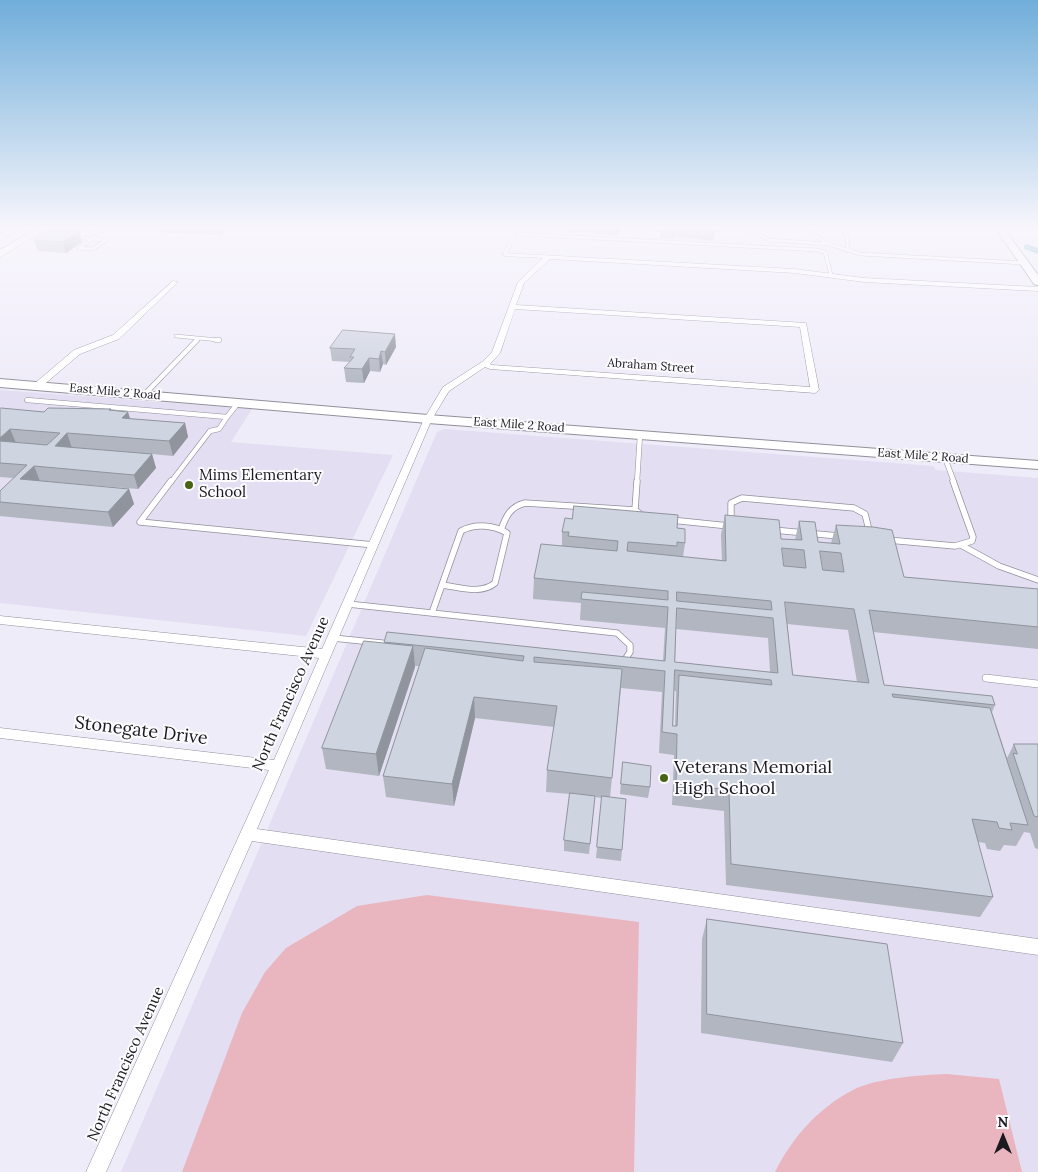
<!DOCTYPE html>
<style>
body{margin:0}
#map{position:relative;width:1038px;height:1172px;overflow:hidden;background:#efecf9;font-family:Lora,serif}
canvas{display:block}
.north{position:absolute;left:978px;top:1112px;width:50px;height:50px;-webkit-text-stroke:4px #fcfbfe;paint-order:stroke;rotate:0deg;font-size:14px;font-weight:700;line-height:20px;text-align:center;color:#1b1a1f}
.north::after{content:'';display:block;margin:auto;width:18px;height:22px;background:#1b1a1f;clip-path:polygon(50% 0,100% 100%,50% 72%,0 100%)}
</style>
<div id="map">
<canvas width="1038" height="1172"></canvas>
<div class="north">N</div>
</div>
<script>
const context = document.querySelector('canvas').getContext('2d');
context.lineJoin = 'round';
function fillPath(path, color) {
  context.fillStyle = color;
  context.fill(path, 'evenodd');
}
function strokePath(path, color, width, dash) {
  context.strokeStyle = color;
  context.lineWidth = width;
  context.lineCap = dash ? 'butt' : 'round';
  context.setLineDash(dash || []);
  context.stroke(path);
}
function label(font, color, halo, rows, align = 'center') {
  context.font = font + ' Lora,serif';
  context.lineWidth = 4;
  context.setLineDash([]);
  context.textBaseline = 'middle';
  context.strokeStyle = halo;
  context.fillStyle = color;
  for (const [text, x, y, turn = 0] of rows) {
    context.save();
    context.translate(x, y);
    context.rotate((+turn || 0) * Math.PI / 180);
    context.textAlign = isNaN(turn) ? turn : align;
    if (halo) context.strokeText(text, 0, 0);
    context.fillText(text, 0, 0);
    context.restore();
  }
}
const built = new Path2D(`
 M0,390L252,409L231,442L393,455L306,636L0,603Z
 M445,429L933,466L936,470L1038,478V1172H121L437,432Z`);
const green = new Path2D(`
 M427,895L639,922L634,1172H182L242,1013L265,972L286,948L357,906Z
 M947,1074L999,1079L1022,1172H775C792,1138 818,1108 853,1090C876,1078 920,1075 947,1074Z`);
const canal = new Path2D(`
 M1027,244L1038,248V254L1024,249V245Z`);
const laneFar3 = new Path2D(`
 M84,229L102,230L92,239
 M747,229L770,240L829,244L860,254L1024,263
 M842,229L847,237L848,251
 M810,233L827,243
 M76,237L92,239
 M92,239L106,240L93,249L79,248Z
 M505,254L514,235L519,234L817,250L825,252L831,275
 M176,336L219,340
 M196,341L199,338`);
const laneFar2 = new Path2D(`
 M216,340H219
 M144,395L197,340
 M27,400L227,417L238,403
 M945,458L954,482
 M171,482L210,431L219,429L227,417
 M637,482L640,435`);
const laneFar1 = new Path2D(`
 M171,481L140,522L374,545
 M637,481L635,510L643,516
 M671,520L729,526
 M731,521V503L742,498L854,508L865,514L870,534
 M501,530C506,516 510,507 525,503L635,510
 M773,530L839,536
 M888,540L955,546L972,541L973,537L953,481
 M961,545L999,566L1038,580
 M348,604L617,633L630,645V652L624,661
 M432,613L461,531C474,523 494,525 507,533L495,583C481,595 459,587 442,585
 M333,638L391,644`);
const lane = new Path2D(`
 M623,662L625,660
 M986,678L1038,684`);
const street = new Path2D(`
 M503,253L795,269L864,278L1038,287V291L864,282L795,273L550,259L524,283L516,305L806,323L819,390L815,393L490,369L485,367L449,391L432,419L257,829L1038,939V955L252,841L106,1172H86L269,770L0,738V728L274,760L319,658L0,624V616L322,649L424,419L443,387L482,362L492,352L518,282L543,258L505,256L503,255ZM515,309L800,327L810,387L492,365L490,364L500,353Z
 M173,281L178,282L119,339L80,354L40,388H34V384L74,350L113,335Z`);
const secondary = new Path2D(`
 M996,229H1004L1038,275V285L1034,284Z
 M0,379L428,415L1038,461V469L428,423L0,387Z`);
const primary = new Path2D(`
 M9,229H20L0,241V234Z
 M35,229H46L0,257V250Z`);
const wall = new Path2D(`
 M158,229H228L220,235L159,232Z
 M566,229H621L617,236L586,232L567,233Z
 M660,229H716L713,241L681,237H674L673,239L661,238L660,233Z
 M34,240L82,242L66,253L38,251Z
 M396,347L386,365L383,364L380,372L370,371L364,383L346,382L344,368L350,362L332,361L330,348Z
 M0,409L44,412L111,409V410L128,412L130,419L185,423L188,437L173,456L152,454L156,468L138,489L39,481L129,489L134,504L113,527L0,516V491L14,478L0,477Z
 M725,515L781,539L795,540L799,521L818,542L831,543L836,525L904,577L1038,589V649L873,632L884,685L995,705L992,712L1007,758L1014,744H1038V849L1035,848L1030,833L1024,832L1016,846L1004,845L1000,851L987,849L985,843L978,842L993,897L980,917L726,885L724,811L672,805L674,755L659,753L662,692L621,688L610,797L622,850L621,861L596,858L602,798L595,797L589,854L564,851V840L570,794L546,792L547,770L554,727L475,718L454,806L386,797L383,776L419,666H415V667L379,776L326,769L322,748L384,643V642L663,661L665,628L580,620L581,603L533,599L534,578L562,545V532L677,528L685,543L683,557L722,560L721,535ZM787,624L848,630L857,682L793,675ZM676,629L768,638L770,672L675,662ZM674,691H676L675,726H673Z
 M623,762L650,787L648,798L620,794Z
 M707,919L903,1043L892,1062L701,1033L702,939Z`);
const shadedWall = new Path2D(`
 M219,229H228L220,235Z
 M618,229H621L617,236Z
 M715,229H716L713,241Z
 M79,231L82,242L66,253L63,242Z
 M395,334L396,347L386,365L385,352Z
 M381,351L383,364L380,372L379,359Z
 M369,358L370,371L364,383L362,369Z
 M128,412L132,426L122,418Z
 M185,423L188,437L173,456L169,441Z
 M10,429L16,443L0,449V438Z
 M67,433L72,448L55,446Z
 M152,454L156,468L138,489L134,475Z
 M34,466L40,481L26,494L20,479Z
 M129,489L134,504L113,527L108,512Z
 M413,646L415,667L379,776L376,754Z
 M474,697L475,718L454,806L452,784Z`);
const building = new Path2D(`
 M50,229L79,231L63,242L34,240Z
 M343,330L395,334L385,352L381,351L379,359L369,358L362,369L344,368L354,357H350L355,349L330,348Z
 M1,408L44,412L48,408L111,409L109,410L128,412L122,418L185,423L169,441L67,433L55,446L152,454L134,475L34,466L20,479L129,489L108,512L0,502V491L27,465L0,463V441L47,445L60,433L10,429L0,438V409Z
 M574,506L678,515L677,528L685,529V543L677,542V546L628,542L627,551L726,561L725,515L779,520L781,539L802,540L799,521L815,522L818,542L840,544L836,525L873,527L892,530L904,577L1038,589V627L869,610L884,685L992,696L995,705L892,694L893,697L990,708L1028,825L1010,823L1012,830L999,828L997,822L972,819L993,897L731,864L729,790L676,784L677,734L662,732L665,671L534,657V662L622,669L612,778L547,770L557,706L474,697L452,784L383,776L425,648L523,661L524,656L384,642L387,632L665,661L668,607L581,599L582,592L668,600V591L534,578L541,544L617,551L618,541L568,536L569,532H562L565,518L572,519ZM782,548L804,550L806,568L784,566ZM820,551L841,553L844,572L823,570ZM677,592L771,601L772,610L677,601ZM785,602L854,609L869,683L793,675ZM677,608L773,618L778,673L675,662ZM675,670L771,680L772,685L679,675L677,726H673Z
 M364,641L413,646L376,754L322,748Z
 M1014,744H1038V817L1034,816L1013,753L1017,754Z
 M623,762L651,766L650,787L621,784Z
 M570,793L595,796L590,844L564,840Z
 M602,796L626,799L622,850L597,847Z
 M707,919L887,944L903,1043L707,1014Z`);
const markers = [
 [189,485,5,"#476314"],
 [664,778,5,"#476314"]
];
const farStreetnames = [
 ["Abraham Street",651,366,4],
 ["East Mile 2 Road",115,392,5],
 ["East Mile 2 Road",519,425,4],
 ["East Mile 2 Road",923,456,4]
];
const poiNames = [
 ["Mims Elementary",199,476],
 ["School",199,493]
];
const streetNames = [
 ["North Francisco Avenue",291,694,-66],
 ["North Francisco Avenue",126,1064,-66]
];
const nearStreetnames = [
 ["Stonegate Drive",141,731,7]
];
const nearPoinames = [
 ["Veterans Memorial",674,768],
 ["High School",674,789]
];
fillPath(built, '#e3def2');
fillPath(green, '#e9b6c0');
fillPath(canal, '#5ca5c5');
strokePath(laneFar3, '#928f9b', 4);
strokePath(laneFar2, '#928f9b', 5.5);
strokePath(laneFar1, '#928f9b', 7);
strokePath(lane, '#928f9b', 8);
strokePath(street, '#928f9b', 1);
strokePath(secondary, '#928f9b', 2);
strokePath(primary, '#928f9b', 1);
strokePath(laneFar3, '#fff', 3);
strokePath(laneFar2, '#fff', 4.5);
strokePath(laneFar1, '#fff', 5.5);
strokePath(lane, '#fff', 7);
fillPath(street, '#fff');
fillPath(secondary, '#fff');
fillPath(primary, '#fff');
fillPath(wall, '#b1b6c1');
fillPath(shadedWall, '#90949d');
fillPath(building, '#ced4e0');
strokePath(building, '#90949d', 1);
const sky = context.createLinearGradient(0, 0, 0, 393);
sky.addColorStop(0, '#70aeda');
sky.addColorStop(0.58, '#f8f6fc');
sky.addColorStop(1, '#f8f6fc00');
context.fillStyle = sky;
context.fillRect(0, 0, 1038, 393);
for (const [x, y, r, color] of markers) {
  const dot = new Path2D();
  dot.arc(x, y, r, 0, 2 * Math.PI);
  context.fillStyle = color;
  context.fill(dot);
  strokePath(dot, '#fcfbfe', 2);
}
label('12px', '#1b1a1f', '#fcfbfe', farStreetnames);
label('15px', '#1b1a1f', '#fcfbfe', poiNames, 'left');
label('15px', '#1b1a1f', '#fcfbfe', streetNames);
label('18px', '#1b1a1f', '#fcfbfe', nearStreetnames);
label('18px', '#1b1a1f', '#fcfbfe', nearPoinames, 'left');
</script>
